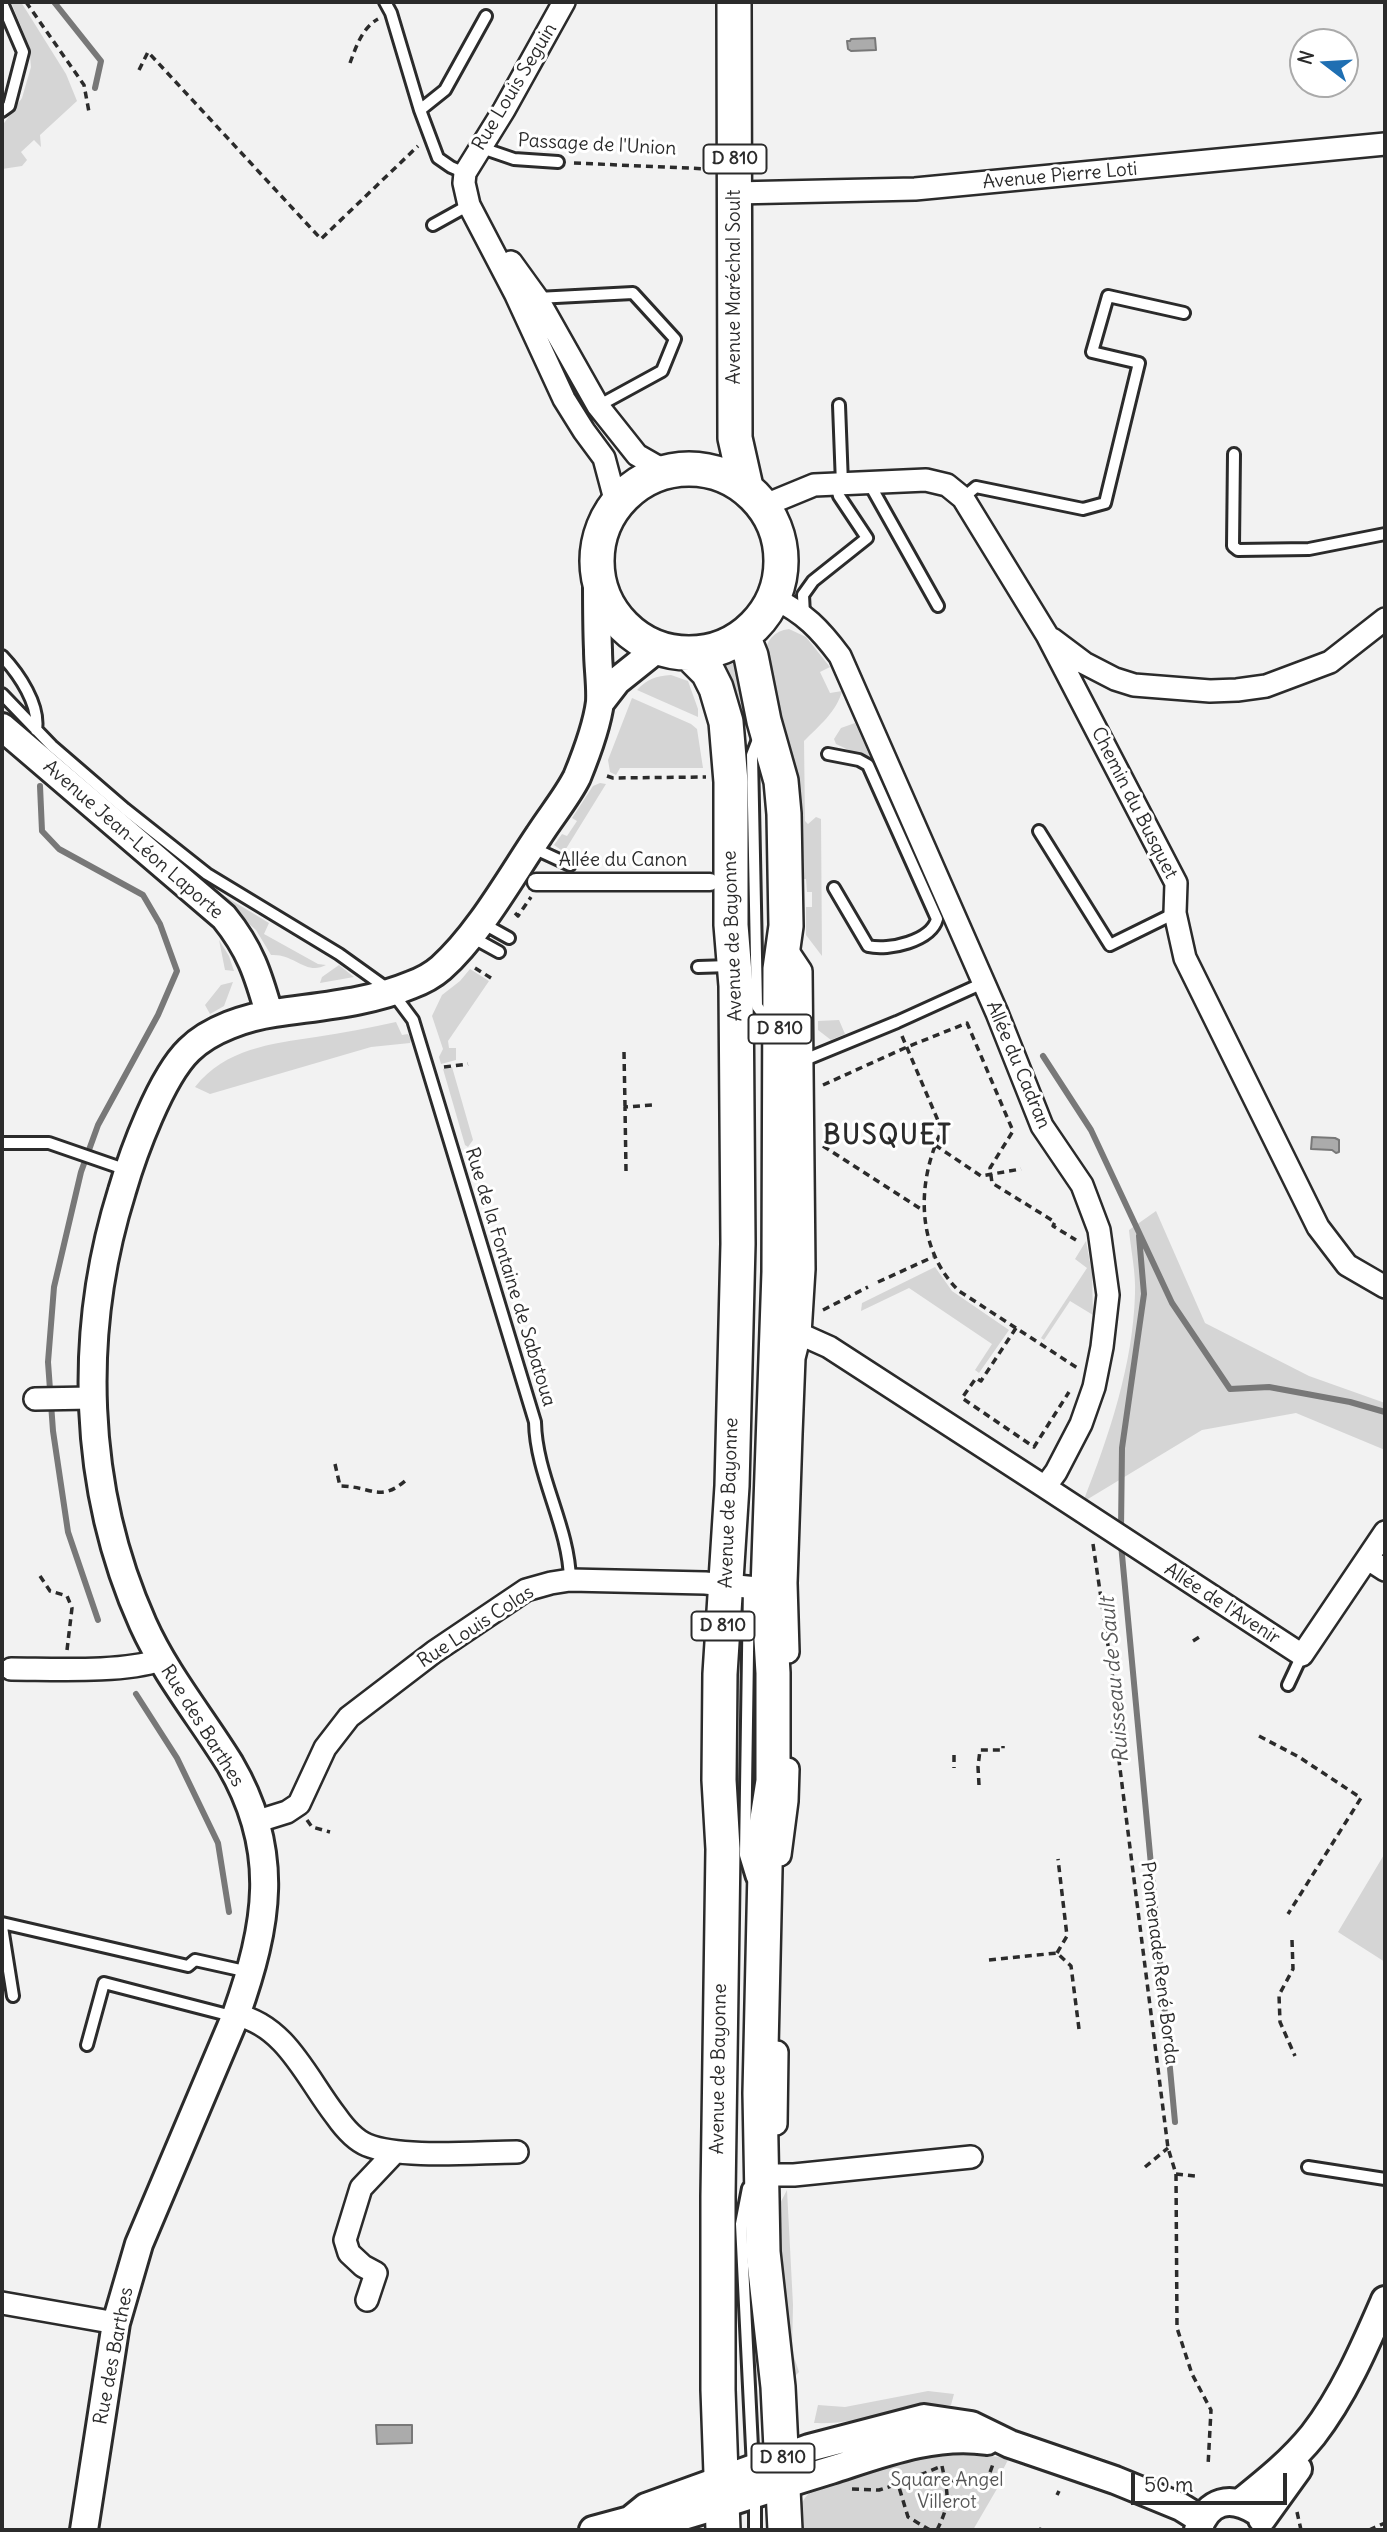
<!DOCTYPE html>
<meta charset="utf-8">
<style>
body{margin:0}
#map{position:relative;width:1387px;height:2532px;overflow:hidden;background:#f2f2f2;font-family:Delius,sans-serif}
canvas{display:block}
.frame{position:absolute;inset:0;border:4px solid #2b2b2b;pointer-events:none}
.north{position:absolute;left:1289px;top:28px;width:70px;height:70px;box-sizing:border-box;background:#fff;border:2px solid #aaa;border-radius:50%;rotate:287deg;font-size:19px;font-weight:700;line-height:28px;text-align:center;color:#2b2b2b}
.north::after{content:'';display:block;margin:auto;width:24px;height:32px;background:#1f6fb2;clip-path:polygon(50% 0,100% 100%,50% 72%,0 100%)}
.scale{position:absolute;left:1131px;top:2473px;width:156px;height:32px;box-sizing:border-box;border:4px solid #2b2b2b;border-top:0;padding-left:9px;font-size:21px;line-height:24px;white-space:nowrap;color:#2b2b2b;-webkit-text-stroke:5px #fff;paint-order:stroke}
</style>
<div id="map">
<canvas width="1387" height="2532"></canvas>
<div class="frame"></div>
<div class="north">N</div>
<div class="scale">50 m</div>
</div>
<script>
const context = document.querySelector('canvas').getContext('2d');
context.lineJoin = 'round';
function fillPath(path, color) {
  context.fillStyle = color;
  context.fill(path, 'evenodd');
}
function strokePath(path, color, width, dash) {
  context.strokeStyle = color;
  context.lineWidth = width;
  context.lineCap = dash ? 'butt' : 'round';
  context.setLineDash(dash || []);
  context.stroke(path);
}
function label(font, color, halo, rows, align = 'center') {
  context.font = font + ' Delius,sans-serif';
  context.lineWidth = 6;
  context.setLineDash([]);
  context.textBaseline = 'middle';
  context.strokeStyle = halo;
  context.fillStyle = color;
  for (const [text, x, y, turn = 0] of rows) {
    context.save();
    context.translate(x, y);
    context.rotate((+turn || 0) * Math.PI / 180);
    context.textAlign = isNaN(turn) ? turn : align;
    if (halo) context.strokeText(text, 0, 0);
    context.fillText(text, 0, 0);
    context.restore();
  }
}
const green = new Path2D(`
 M11,2H21L66,74L77,101L40,135L41,147L34,140L21,152L27,160L22,166L2,169V126L22,98L31,67L29,46Z
 M789,629L806,637L830,667L820,672L830,693L842,691C837,711 819,726 804,741L805,821L808,824L816,817L821,819L822,956L806,935V907H812V892H807L806,879H802V805H790L765,655C766,640 774,631 789,629Z
 M741,659L749,724L716,669Z
 M671,675L688,681L698,709V717L637,690C647,679 656,676 671,675Z
 M632,698L691,724L697,729L703,768H620L616,775L610,772L608,760Z
 M855,723L872,761L836,744L834,739L841,728Z
 M600,783L606,784L564,852L554,845L562,834L567,836L577,821L572,818L593,786Z
 M221,894L269,923L264,934L318,964L326,965C306,976 294,953 271,955L256,930L218,897Z
 M219,940L229,956L234,971L225,970Z
 M339,965L354,977L320,983L322,977Z
 M470,969L489,981L448,1041L449,1048H456V1060L441,1064L439,1057L443,1049L432,1016L442,995L460,981Z
 M233,982L224,1006L210,1014L205,1005L221,985Z
 M839,1020L845,1034L831,1040L818,1030V1021Z
 M396,1022L402,1035L408,1034L411,1040L410,1043L371,1047L210,1094L195,1087C226,1048 271,1044 316,1037C343,1033 369,1028 396,1022Z
 M452,1067L473,1140L468,1147L465,1145L443,1069Z
 M1156,1211L1205,1323L1309,1376L1385,1403V1450L1296,1413L1202,1430L1083,1502C1109,1436 1133,1365 1135,1294C1136,1273 1131,1251 1129,1230Z
 M1086,1241L1092,1273L1093,1315L1070,1301L1044,1340L1041,1338L1087,1268L1075,1259Z
 M935,1267L952,1291L1009,1330L979,1373L975,1370L992,1344L909,1288L861,1311L862,1303Z
 M1385,1853V1962L1338,1932Z
 M787,2190L793,2305L792,2351L799,2372L792,2379L775,2213Z
 M928,2391L954,2394L951,2405C904,2406 860,2425 814,2423L818,2405L845,2407Z
 M945,2451L1009,2458L995,2485L998,2487L973,2530H796C798,2517 798,2505 808,2494C817,2485 827,2487 838,2483C874,2472 908,2460 945,2451Z`);
const water = new Path2D(`
 M875,38L876,50L851,51L848,49L847,41H850L851,39Z
 M1312,1137L1335,1138L1339,1140V1152L1336,1153L1332,1150L1311,1149Z
 M376,2425H412V2443L377,2444Z`);
const stream = new Path2D(`
 M54,2L101,61L95,88
 M40,786L42,831L59,849L143,895L160,924L177,971L158,1015L98,1125L81,1172L54,1287L48,1362L53,1431L68,1532L98,1620
 M1043,1056L1091,1130L1172,1303L1230,1389L1269,1387L1350,1402L1385,1412
 M1121,1529L1122,1448L1144,1294L1139,1236
 M1121,1544L1175,2122
 M136,1694L177,1758L218,1843L229,1912`);
const path = new Path2D(`
 M26,2L84,85L89,112
 M350,63C356,47 362,28 378,19
 M139,70L148,52L321,239L418,146
 M574,163L709,169
 M607,776L613,778L706,777
 M515,913L518,916L531,897
 M475,968L491,978
 M902,1036L942,1130C916,1182 916,1249 959,1291L1079,1369
 M624,1052L625,1106
 M444,1067L468,1064
 M823,1085L907,1047L967,1023L1013,1131L990,1168L992,1183L1055,1222L1053,1226L1076,1240
 M935,1145L981,1176L1021,1169
 M823,1146L924,1211
 M626,1171L625,1107L653,1105
 M878,1282L933,1257
 M823,1310L868,1287
 M1016,1328L981,1381L976,1378L962,1398L1034,1447L1069,1392
 M335,1464L340,1486C371,1486 379,1503 405,1481
 M1093,1544L1113,1679L1116,1737L1168,2148L1176,2174L1177,2328L1192,2374L1211,2410L1208,2466
 M40,1576L50,1591L67,1596L72,1608L67,1650
 M1193,1641L1201,1636
 M1259,1736L1299,1757L1361,1798L1288,1914
 M954,1755V1768
 M979,1785L978,1767L980,1750H1003V1746
 M307,1820L312,1827L330,1832
 M1292,1940L1293,1969L1279,1995L1280,2022L1295,2056
 M1057,1953L1067,1936L1058,1859
 M989,1960L1057,1953L1071,1966L1079,2029
 M1145,2167L1168,2148
 M1176,2174L1195,2176
 M947,2483L958,2479L988,2478L993,2464
 M852,2489L879,2490L898,2484
 M1057,2495L1059,2491
 M1297,2512L1301,2530
 M1039,2529L1042,2530
 M930,2530L908,2517L898,2484L942,2466
 M937,2530C951,2502 948,2495 942,2466
 M1120,2530H1127
 M1308,2530H1310
 M1369,2530L1385,2523`);
const service = new Path2D(`
 M385,2L391,13L420,110L438,158L451,167L465,173
 M2,3L23,52L9,106L2,111
 M420,110L445,90L486,16
 M479,147L514,159L558,162
 M433,225L469,205
 M537,298L633,293L675,339L662,371L598,406
 M839,405L842,484
 M1234,454L1233,546L1238,550L1309,549L1385,534
 M869,483L938,606
 M963,498L976,487L1083,509L1105,503L1139,363L1092,352L1108,296L1184,313
 M804,615L803,595L813,581L867,538L839,496L836,484
 M2,656C19,674 40,705 36,730
 M2,694L52,746L125,809L207,874L339,954L392,992L413,1020L535,1422C536,1476 569,1526 570,1580
 M759,737L752,755L757,1006L767,1020V1024
 M828,754L859,760L868,765L937,919C931,941 889,951 868,946L834,888
 M1039,831L1110,945L1175,913
 M531,847L570,865
 M482,923L509,938
 M470,936L499,952
 M698,967L730,966
 M802,1061L897,1022L983,983
 M2,1143H49L127,1170
 M750,1584L749,1587L745,1855L752,1878
 M1288,1685L1302,1655
 M2,1923L188,1966L195,1960L249,1972
 M2,1927L13,1996
 M87,2045L104,1983L224,2014L236,2015
 M1308,2167L1385,2179
 M748,2188L741,2224L753,2468
 M755,2530V2495`);
const pedestrian = new Path2D(`
 M536,882H710`);
const minor = new Path2D(`
 M564,2L504,110L465,173L464,183L469,205L516,295L564,399L584,431L604,458L616,503
 M735,193L915,189L1385,144
 M511,262L537,298L598,406L637,455L665,471
 M763,506L814,485L926,480L947,485L963,498L1047,635L1176,883L1175,913L1185,958L1318,1227L1347,1265L1385,1287
 M774,598C805,614 819,628 840,656L997,1013L1042,1126L1082,1185L1099,1230L1108,1295L1102,1347L1094,1387L1081,1424L1056,1472L1045,1487L829,1347L800,1334
 M1052,639L1084,663L1115,679L1134,685L1210,691L1237,690L1266,686L1330,662L1385,619
 M783,944L801,971L804,1269L800,1334L794,1358L791,1434L786,1583L788,1652
 M35,1399L92,1398
 M1045,1487L1302,1655L1385,1532
 M1368,1559L1385,1570
 M11,1669C52,1669 122,1673 160,1660
 M255,1822L287,1812L299,1804L325,1748L349,1717L434,1652L526,1590L551,1583L570,1580L705,1583L768,1589
 M780,1855L787,1801L788,1769
 M236,2015C286,2025 307,2079 336,2116C343,2126 355,2140 367,2145C401,2159 478,2152 517,2152
 M776,2124L777,2052
 M776,2175H794L971,2157
 M367,2300L376,2273L363,2266L349,2253L345,2240L361,2188L395,2152
 M2,2303L116,2323`);
const tertiary = new Path2D(`
 M600,703L617,681L657,649
 M2,727L224,917C250,949 258,974 269,1013
 M1241,2502C1267,2481 1292,2461 1313,2435C1344,2395 1365,2346 1385,2300
 M1262,2519L1298,2469
 M630,2520L650,2525L673,2519C726,2504 778,2486 831,2470C881,2454 934,2433 987,2441
 M84,2530L116,2323L139,2244L236,2015C268,1925 281,1851 230,1764C201,1717 166,1675 143,1624C82,1488 78,1331 122,1191C133,1153 161,1077 189,1050C210,1029 247,1017 275,1013C321,1006 368,1003 411,985C422,981 433,975 441,968C479,934 510,878 539,835C551,816 567,797 577,777C586,755 597,726 600,702C601,685 598,667 598,650C597,627 597,603 597,580
 M593,2530L630,2520L646,2507L809,2448L924,2418L971,2425L1010,2444L1115,2480L1181,2507L1202,2520
 M1198,2530C1208,2500 1230,2495 1256,2511`);
const primary = new Path2D(`
 M734,2L735,438L746,487
 M597 561a92 92 0 1 1 184 0a92 92 0 1 1-184 0Z
 M743,636L751,656L764,721L781,781L784,814L786,926L780,969L779,1272L768,1589L773,1673V1781L766,1825L760,2093L763,2252L778,2387L785,2530
 M690,654L708,672L716,688L726,722L731,782V925L736,986L738,1244L732,1486L720,1674L719,1780L723,1849L718,2196V2390L723,2530`);
const shields = [
 [735,159,63],
 [780,1029,63],
 [723,1626,63],
 [783,2458,63]
];
const shieldNames = [
 ["D 810",735,159],
 ["D 810",780,1029],
 ["D 810",723,1626],
 ["D 810",783,2458]
];
const streetNames = [
 ["Rue Louis Seguin",515,87,-59],
 ["Passage de l'Union",597,145,3],
 ["Avenue Pierre Loti",1060,176,-5],
 ["Avenue Maréchal Soult",735,287,-90],
 ["Chemin du Busquet",1134,803,63],
 ["Avenue Jean-Léon Laporte",133,840,41],
 ["Allée du Canon",623,861],
 ["Avenue de Bayonne",733,936,-92],
 ["Allée du Cadran",1018,1065,67],
 ["Rue de la Fontaine de Sabatoua",510,1277,73],
 ["Avenue de Bayonne",729,1503,-88],
 ["Allée de l'Avenir",1222,1604,33],
 ["Rue Louis Colas",476,1627,-33],
 ["Rue des Barthes",202,1726,58],
 ["Promenade René Borda",1159,1963,83],
 ["Avenue de Bayonne",719,2069,-89],
 ["Rue des Barthes",114,2356,-79]
];
const parkNames = [
 ["Square Angel",947,2481],
 ["Villerot",947,2503]
];
const waterNames = [
 ["Ruisseau de Sault",1115,1680,-95]
];
const districtNames = [
 ["BUSQUET",888,1137]
];
fillPath(green, '#d5d5d5');
fillPath(water, '#ababab');
strokePath(water, '#787878', 2);
strokePath(stream, '#787878', 6);
strokePath(service, '#2b2b2b', 16);
strokePath(pedestrian, '#2b2b2b', 21);
strokePath(minor, '#2b2b2b', 26);
strokePath(tertiary, '#2b2b2b', 32);
strokePath(primary, '#2b2b2b', 38);
strokePath(path, '#2b2b2b', 3.5, [7, 5]);
strokePath(service, '#fff', 10);
strokePath(pedestrian, '#fff', 16);
strokePath(minor, '#fff', 21);
strokePath(tertiary, '#fff', 26);
strokePath(primary, '#fff', 33);
for (const [x, y, w] of shields) {
  const box = new Path2D();
  box.roundRect(x - w / 2, y - 14.5, w, 29, 5);
  context.fillStyle = '#fff';
  context.fill(box);
  strokePath(box, '#2b2b2b', 2);
}
label('bold 18px', '#2b2b2b', null, shieldNames);
label('19px', '#2b2b2b', '#fff', streetNames);
label('19px', '#565656', '#fff', parkNames);
label('italic 21px', '#585858', '#fff', waterNames);
context.letterSpacing = '2px';
label('bold 26px', '#2b2b2b', '#fff', districtNames);
context.letterSpacing = '0px';
</script>
